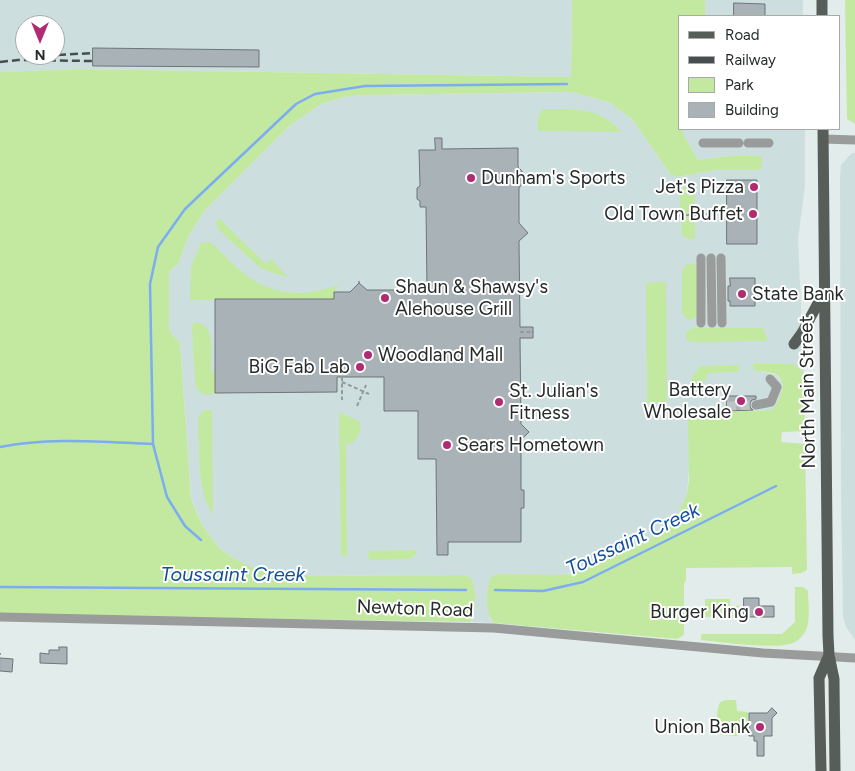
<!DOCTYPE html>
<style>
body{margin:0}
#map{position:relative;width:855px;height:771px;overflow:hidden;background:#e1eceb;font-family:Figtree,sans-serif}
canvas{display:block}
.legend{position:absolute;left:678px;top:15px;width:162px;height:115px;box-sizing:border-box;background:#fff;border:1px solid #a8aaaa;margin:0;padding:6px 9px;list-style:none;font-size:15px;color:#262b2a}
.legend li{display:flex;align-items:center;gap:10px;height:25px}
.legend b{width:25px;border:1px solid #a8aaaa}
.north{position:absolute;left:15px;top:15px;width:50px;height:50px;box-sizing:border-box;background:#fff;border:1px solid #a8aaaa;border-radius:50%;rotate:180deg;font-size:14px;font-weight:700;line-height:20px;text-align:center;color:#262b2a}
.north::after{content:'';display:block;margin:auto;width:18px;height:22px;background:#b02b71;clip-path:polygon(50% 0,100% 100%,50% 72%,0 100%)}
</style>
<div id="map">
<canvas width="855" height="771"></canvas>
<ul class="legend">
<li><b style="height:6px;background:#575e5a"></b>Road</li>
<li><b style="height:6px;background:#484e4d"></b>Railway</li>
<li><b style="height:14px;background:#c3e9a0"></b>Park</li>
<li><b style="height:14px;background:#a9b2b6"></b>Building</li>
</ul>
<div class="north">N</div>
</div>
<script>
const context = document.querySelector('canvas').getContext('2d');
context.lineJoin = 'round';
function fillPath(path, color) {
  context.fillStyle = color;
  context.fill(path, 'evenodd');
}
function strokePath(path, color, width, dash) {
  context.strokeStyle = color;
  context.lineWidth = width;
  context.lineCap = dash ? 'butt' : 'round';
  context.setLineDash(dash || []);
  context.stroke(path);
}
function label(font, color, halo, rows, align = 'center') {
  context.font = font + ' Figtree,sans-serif';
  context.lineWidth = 4;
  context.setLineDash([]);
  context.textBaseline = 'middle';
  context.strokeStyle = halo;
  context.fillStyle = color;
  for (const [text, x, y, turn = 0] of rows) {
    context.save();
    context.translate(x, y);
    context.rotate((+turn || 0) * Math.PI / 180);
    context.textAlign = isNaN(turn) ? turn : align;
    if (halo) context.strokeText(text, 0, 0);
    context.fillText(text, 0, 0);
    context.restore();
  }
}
const built = new Path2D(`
 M0,0H572L571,77L76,69L0,72ZM25,25H55V55H25Z
 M705,0H803V16H705Z
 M571,92L609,102L632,119L671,175L678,177L715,170H757L762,156H728L698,160L683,134V129H805V186L798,239L804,373L794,364L754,370L776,375L782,382V393L780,401L772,410L693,413L687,494L680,510L671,524L655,536L582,570L562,575L489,618L494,623L470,622L474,618L463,575L298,576L263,573L235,559L220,549L202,525L191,498L180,343L169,330V272L178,264L189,235L205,210L289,126L321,104L344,97L364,95Z
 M852,153H855V640L846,627L843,616L841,483L840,178L841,165Z`);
const green = new Path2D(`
 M572,0H705V16H679V129H683V134L698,160L728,156H762V166L758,170H715L678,177L671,175L632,119L609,102L571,92L364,95L344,97L321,104L289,126L205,210L189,235L178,264L169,272V330L180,343L191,499L202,525L220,549L235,559L263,572L298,576L463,575L471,578C476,588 478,613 470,622L0,614V72L76,69L571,77Z
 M845,0H855V124L847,119Z
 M544,109C575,109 599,107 622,132L538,131C538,123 536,114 544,109Z
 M695,185V214L681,215L679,192L683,187Z
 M681,217H695V239L686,238L682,235Z
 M219,218L266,264L271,259L288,277L270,272L259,267L218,229L216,222Z
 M207,242L212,243C239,270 256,291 297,293C310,294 326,288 339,286L334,292V299L190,300L191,267L201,243Z
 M688,263L696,265L698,268L697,317L688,320L682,313V270Z
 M666,282L667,402H647L646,283Z
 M195,322C217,324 211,356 211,371L215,372V393C208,396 205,395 198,391L195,383L192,326Z
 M693,328H763L768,341L691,342L686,338V332Z
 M753,364H794L804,373L805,431L782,432L781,442L805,444L807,570L801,573L792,574V567L686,568V580L684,584V635L677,639L494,623C485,614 485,588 491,577L498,574L562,575L573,573L655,536L671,524L680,510L687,494L689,480L688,421L693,413L772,410C779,401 790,382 775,374C770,372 760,372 754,370Z
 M738,365L740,368L737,372L707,373V380L699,381V394H704L706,397H694C687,384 691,376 701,366Z
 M205,410H212L213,515C196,488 200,452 198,421L200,414Z
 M339,412L359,421L361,430L353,443L346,444L347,556H341Z
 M416,550V554L410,559L369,560L368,551Z
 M795,587H803L808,591C808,603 811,619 806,630C804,635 798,641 793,643C775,650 721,642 701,640V634H782L795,622Z
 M705,599H730V606H740V610L736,612L739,617H705Z
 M725,700H736L737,711L748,712V723L740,724L738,736L721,735C716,730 716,713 719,705C720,701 721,702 725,700Z`);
const stream = new Path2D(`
 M0,447C50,437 102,442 153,444
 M201,540L185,526L167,497L153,444L150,284L158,247L185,209L296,104L315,94L365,86L567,84
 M0,587L466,590
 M495,590L543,591L583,582L776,486`);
const building = new Path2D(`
 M734,3L765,4V16H734Z
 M93,48L259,50V67L93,66Z
 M435,138H442V149L518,148V167L522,171V184L519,188V223L528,233L519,241L520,327H533V338H520L521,424L529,432L521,440V490H524V508H521V542H448V555H437L436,459H418V411H384V377H337V392L215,393V299H334V292H350L359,283L367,290H427L426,207H420V201L417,199V188L420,186L419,150H435Z
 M727,180H757V244H727Z
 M730,278H755V306H730V301H728V286H730Z
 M727,396H756V399L752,400L750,403V407L753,410L727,411Z
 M744,598H759V606H774V617H744Z
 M59,647H67V664L40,663V653L49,654V650H59Z
 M0,658L13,659L12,672L0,671Z
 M772,708L777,713L772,718V736H764V756H757V741H754V736H749V713H767Z`);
const minorTunnel = new Path2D(`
 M727,406L756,405`);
const path = new Path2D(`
 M673,216L708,214
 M359,281V283
 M520,332H534
 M342,377V400
 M342,382L369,394
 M357,406L366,385
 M0,654H1`);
const minor = new Path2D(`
 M823,139L855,140
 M703,143H739
 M748,143H769
 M701,258V323
 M711,258L712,323
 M721,258L722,323
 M756,405L771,402L777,387L770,379
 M0,617L494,628L763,653L855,658`);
const major = new Path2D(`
 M822,0V16
 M823,129L828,636L829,655L834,679L835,771
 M794,344L802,333L824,292
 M821,771L819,678L829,655`);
const rail = new Path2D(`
 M58,55L93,53
 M0,62L18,60L93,61`);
const markers = [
 [471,178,5,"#b02b71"],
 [754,187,5,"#b02b71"],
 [753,214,5,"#b02b71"],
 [742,294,5,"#b02b71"],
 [385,298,5,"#b02b71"],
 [368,355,5,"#b02b71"],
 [360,367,5,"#b02b71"],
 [741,401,5,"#b02b71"],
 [499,402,5,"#b02b71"],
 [447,445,5,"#b02b71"],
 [759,612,5,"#b02b71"],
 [760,727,5,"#b02b71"]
];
const poiNames = [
 ["Dunham's Sports",481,178],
 ["Jet's Pizza",744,187,"right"],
 ["Old Town Buffet",743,214,"right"],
 ["Shaun & Shawsy's",395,287],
 ["Alehouse Grill",395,309],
 ["State Bank",752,294],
 ["Woodland Mall",378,355],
 ["BiG Fab Lab",350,367,"right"],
 ["Battery",731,390,"right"],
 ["Wholesale",731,412,"right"],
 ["St. Julian's",509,391],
 ["Fitness",509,413],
 ["Sears Hometown",457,445],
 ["Burger King",749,612,"right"],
 ["Union Bank",750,727,"right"]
];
const streetNames = [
 ["North Main Street",808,392,-91],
 ["Newton Road",415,609,2]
];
const waterNames = [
 ["Toussaint Creek",633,540,-25],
 ["Toussaint Creek",233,575]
];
fillPath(built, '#ccdfde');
fillPath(green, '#c3e9a0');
strokePath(stream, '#7cacf2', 2.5);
fillPath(building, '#a9b2b6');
strokePath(building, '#6d7579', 1);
strokePath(minorTunnel, '#bcc5c4', 9, [9, 4.5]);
strokePath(path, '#939c9b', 2, [4, 2.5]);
strokePath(minor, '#999c9a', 9);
strokePath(major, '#575e5a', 11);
strokePath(rail, '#484e4d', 2.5, [8, 4]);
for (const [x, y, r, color] of markers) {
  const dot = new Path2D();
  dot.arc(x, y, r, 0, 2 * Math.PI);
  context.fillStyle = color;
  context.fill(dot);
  strokePath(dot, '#fff', 2);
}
label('19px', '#262b2a', '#fff', poiNames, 'left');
label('19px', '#262b2a', '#fff', streetNames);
label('italic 20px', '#114e9f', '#fff', waterNames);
</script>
